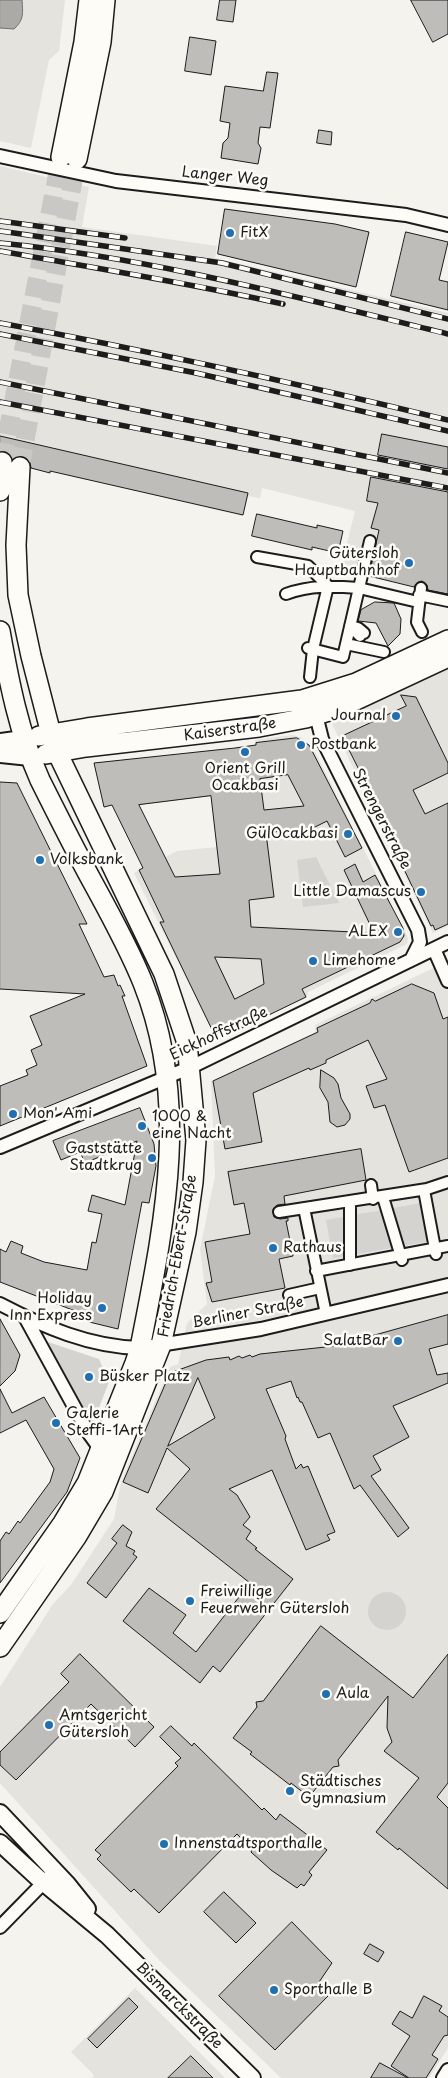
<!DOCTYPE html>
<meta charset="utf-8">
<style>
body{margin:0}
canvas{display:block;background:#f4f3ee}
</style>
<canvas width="448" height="2078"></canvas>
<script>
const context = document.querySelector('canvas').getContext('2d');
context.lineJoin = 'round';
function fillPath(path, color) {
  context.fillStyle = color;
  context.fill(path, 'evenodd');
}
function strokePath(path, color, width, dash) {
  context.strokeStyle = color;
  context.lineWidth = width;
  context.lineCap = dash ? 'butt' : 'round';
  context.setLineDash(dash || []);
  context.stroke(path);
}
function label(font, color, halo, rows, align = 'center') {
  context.font = font + ' "Playpen Sans",sans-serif';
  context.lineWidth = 5;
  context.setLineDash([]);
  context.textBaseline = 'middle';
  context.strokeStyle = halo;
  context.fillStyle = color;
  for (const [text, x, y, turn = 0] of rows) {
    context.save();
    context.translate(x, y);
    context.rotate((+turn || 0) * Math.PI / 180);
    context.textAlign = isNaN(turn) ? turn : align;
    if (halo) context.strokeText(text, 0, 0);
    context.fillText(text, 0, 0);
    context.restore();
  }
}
const built = new Path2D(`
 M0,0H65L59,51L49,60L31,148L0,141Z
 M0,166L89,187L82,227L217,246L215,258L448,313V594L367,576L368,571L342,563L355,511L262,488L260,498L248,496L242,516L50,471V473L0,461Z
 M448,669V926L433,933L332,724Z
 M292,735L302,738L313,748L408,938L407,944L308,992L307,997L217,1041L134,873L177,851L217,847L218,856L266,833L255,740Z
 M448,961V2048L429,2078H281L159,1960L0,1783V1687L53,1604L71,1585L114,1519L121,1482L170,1367L178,1364L187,1323L207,1304L200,1249L215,1176L211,1081L315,1032V1025Z
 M135,1988L225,2078H92L94,2075L71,2052Z`);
const green = new Path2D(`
 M316,857L339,903L303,907L297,860Z
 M420,1203L427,1242L402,1246L388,1209Z
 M384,1210L397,1247L352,1255V1215Z
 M348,1216L347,1256L333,1258L326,1220Z
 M42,1340L99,1359L109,1382L91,1428Z
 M368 1611a19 19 0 1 1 38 0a19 19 0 1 1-38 0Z`);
const water = new Path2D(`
 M0,0H22C23,13 24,20 14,29L0,28Z`);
const building = new Path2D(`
 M220,0H236L233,22L217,20Z
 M411,0H448V34L433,42Z
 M190,37L216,41L211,75L185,71Z
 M267,72L278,73L270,128L260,127L258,143L261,148L258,164L221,158L223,143L228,138L230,123L220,121L225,86L263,91Z
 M319,130L332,132L331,145L317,143Z
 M225,209L335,224L369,232L356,287L218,254Z
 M406,232L448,242L439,280L448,282V310L391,296Z
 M382,434L448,447V469L378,455Z
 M0,436L248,493L243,515L50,471V473L31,468L30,462L26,457L20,456L13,459L8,452L0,451Z
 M371,477L448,492V594L428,590L427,585L422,581L418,582L414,587L369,576L379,530L371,528L378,503L367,501Z
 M257,514L317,528V525L343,531L338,553L312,547V550L252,536Z
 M375,602L394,603L401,619L400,634L388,646L376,623L358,621L361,610Z
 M401,695L416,697L448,763V773L413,790L425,814L448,803V924L435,930L433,925L431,926L402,865L406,863L342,736L406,706Z
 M297,738L309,745L362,848L345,857L327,821L315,827L266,833L274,897L249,900L251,927L374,933L344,870L355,864L363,882L375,875L403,928L404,936L400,942L302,989L306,997L217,1040L160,922H164L139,870L143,868L112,805L104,807L94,763L235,748L256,745V743ZM288,775L304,806L264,810L260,779ZM211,796L220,874L175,877L139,805ZM215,957L261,959L264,984L235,999Z
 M0,782L17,783L87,924H79L104,977L114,975L118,986L120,985L125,996H122L147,1066L0,1126V1086L28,1075L26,1070L37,1065L31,1050L42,1045L30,1016L85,994L0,989Z
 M412,984L434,993L443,1019L448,1017V1158L409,1172L385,1105L374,1108L366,1086L387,1079L368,1040L326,1060V1063L310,1070L309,1068L253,1093L262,1142L225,1149L213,1081L318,1032L317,1028L370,1003L372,999L375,1001Z
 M321,1070L334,1078L338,1084L341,1098L350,1114V1119L345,1125L337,1127L330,1122L328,1102L320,1088Z
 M140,1108L154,1144L156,1166L149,1203L142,1202L118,1329L81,1320L83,1314L0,1282V1249L6,1252L11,1241L23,1246L21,1253L44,1262L87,1270L92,1242L96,1243L102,1214L88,1211L92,1195L125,1205L137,1141L85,1163L80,1152L61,1160L53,1141Z
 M361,1149L366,1180L284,1196L285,1204L277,1205L273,1209L274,1217L280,1219L288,1218V1221H286L293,1256L279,1259L285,1288L212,1302L206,1283L212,1282L205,1242L250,1234L244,1203L234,1205L228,1172Z
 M448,1315V1344L429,1349L437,1375L448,1373V1383L393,1406L409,1437L373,1456L381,1470L371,1476L409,1528L398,1537L360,1485L354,1489L330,1433L318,1438L302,1402H300L298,1397L297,1398L291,1381L266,1389L286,1436L285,1439L296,1469L301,1464L303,1468L308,1466L335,1532L327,1535L330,1540L306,1550L272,1470L229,1489L237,1495L250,1517L243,1525L251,1531L246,1539L257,1548L255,1549L293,1579L220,1672L213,1666L200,1683L123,1621L149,1588L186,1615L173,1633L196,1652L250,1583L156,1509L190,1469L167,1448L148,1493L123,1482L170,1373L206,1360L229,1357L230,1360L239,1356L242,1358L250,1355L252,1357L260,1354L335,1346ZM198,1378L215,1418L168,1446Z
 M0,1319L20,1355L15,1371L0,1386Z
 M0,1389L12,1413L44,1397L80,1458L67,1492L0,1583V1541L6,1532L9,1534L18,1521L20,1523L50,1482L54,1469L26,1420L0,1433Z
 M123,1525L132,1532L126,1546L135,1551L133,1554L137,1557L106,1598L87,1583L117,1543L112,1539Z
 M321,1626L413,1698L448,1654V1783L437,1797L448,1808V1889L399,1848L398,1850L376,1832L419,1778L384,1751L392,1742L387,1728L388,1696L338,1760L339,1766L333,1767L309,1797L291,1783L290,1785L250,1754L252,1752L233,1738L257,1707L256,1702L263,1701Z
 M80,1654L154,1727L135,1747L91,1704L16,1780L0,1765V1752L69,1682L61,1674Z
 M171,1726L192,1746L194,1743L262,1810L264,1808L276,1820L280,1814L327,1850L309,1872L312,1875L304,1886L301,1884L297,1888L271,1870L251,1852L252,1850L237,1834L159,1913L134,1889L131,1892L97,1859L101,1855L95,1850L178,1766L175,1763L181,1758L160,1737Z
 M224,1892L256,1923L236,1943L204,1912Z
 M292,1922L332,1963L317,1985L328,1996L275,2050L219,1996Z
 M370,1944L384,1952L378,1962L364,1954Z
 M424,1996L442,2006L439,2011L448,2017V2035L444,2036L432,2055L438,2059L426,2078H409L391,2066L410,2036L392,2024L400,2011L412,2018Z
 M129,1998L138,2007L97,2048L88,2039Z
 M191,2056L213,2078H168Z
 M380,2063L408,2078H371Z`);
const secondaryTunnel = new Path2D(`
 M2,462L61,157
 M20,467L77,159`);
const pedestrian = new Path2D(`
 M257,557L308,566L328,586L313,649L310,677
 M421,588L417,622L422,632
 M286,594C310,585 334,586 359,588L370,541
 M419,595L448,601
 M360,636L350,626L358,628L364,633
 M346,644L384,652
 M308,648L343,657L359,588L418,602
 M371,1185L373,1199
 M424,1190L436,1254
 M383,1197L402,1260
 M304,1208L326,1314
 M279,1212L427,1189L448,1182
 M350,1265V1202
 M316,1271L448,1246
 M289,1295L320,1288`);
const minor = new Path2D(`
 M0,156L116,181L406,215L448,225
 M320,708L316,715L322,739L418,930L420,942L411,960
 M434,949L448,981
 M0,1147L191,1067L448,942
 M0,1304C44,1327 90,1347 140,1348L261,1329L448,1285
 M25,1317L88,1432L101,1450
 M0,1927L49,1877
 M443,2078L448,2070`);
const tertiary = new Path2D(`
 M0,742L23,739
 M0,754L30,757
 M0,1813L67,1884L87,1909
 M0,1843L37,1877L107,1935L252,2078`);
const secondary = new Path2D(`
 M61,157L84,42L89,0
 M77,159L101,42L105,0
 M0,491L2,462
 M0,631C9,682 19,733 40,780C57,814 74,848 92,881C110,914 129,948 143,983C191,1103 164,1225 140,1348L135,1363L87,1483L63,1523L0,1613
 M39,736L87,728L302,700L356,683L448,640
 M46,754L86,747L259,727L306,718L339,708L448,657
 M0,1647L77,1536L103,1492L161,1345L186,1232L193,1182L196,1140L187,1043L164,974L57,752L51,734L31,656L18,595L16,545L20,467`);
const rail = new Path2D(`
 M0,221L125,238
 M0,231L222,263L448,319
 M0,243C152,258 300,298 448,334
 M0,251C95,268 189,283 283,304
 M0,323C150,351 299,384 448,420
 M0,334L196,373L448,431
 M0,382L448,473
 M0,402L448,488`);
const markers = [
 [230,233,5,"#1f6fb2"],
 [409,563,5,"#1f6fb2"],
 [396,716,5,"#1f6fb2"],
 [301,745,5,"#1f6fb2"],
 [245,752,5,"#1f6fb2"],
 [348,834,5,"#1f6fb2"],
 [40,860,5,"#1f6fb2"],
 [421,892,5,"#1f6fb2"],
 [398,932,5,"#1f6fb2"],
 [313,961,5,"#1f6fb2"],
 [13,1114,5,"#1f6fb2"],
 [142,1126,5,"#1f6fb2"],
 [152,1158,5,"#1f6fb2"],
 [273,1248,5,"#1f6fb2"],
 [102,1308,5,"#1f6fb2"],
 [398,1341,5,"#1f6fb2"],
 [89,1377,5,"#1f6fb2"],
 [56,1423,5,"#1f6fb2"],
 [190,1601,5,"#1f6fb2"],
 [326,1694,5,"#1f6fb2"],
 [49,1725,5,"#1f6fb2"],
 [290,1791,5,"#1f6fb2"],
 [164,1844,5,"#1f6fb2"],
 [274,1990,5,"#1f6fb2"]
];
const streetNames = [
 ["Langer Weg",225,177,6],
 ["Kaiserstraße",230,730,-8],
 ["Strengerstraße",381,819,63],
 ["Eickhoffstraße",219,1034,-25],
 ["Friedrich-Ebert-Straße",178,1256,-80],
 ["Berliner Straße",248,1313,-11],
 ["Bismarckstraße",179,2006,45]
];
const poiNames = [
 ["FitX",240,233],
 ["Gütersloh",399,554,"right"],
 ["Hauptbahnhof",399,571,"right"],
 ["Journal",386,716,"right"],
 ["Postbank",311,745],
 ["Orient Grill",245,769,"center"],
 ["Ocakbasi",245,786,"center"],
 ["GülOcakbasi",338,834,"right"],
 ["Volksbank",50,860],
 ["Little Damascus",411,892,"right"],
 ["ALEX",388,932,"right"],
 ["Limehome",323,961],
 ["Mon' Ami",23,1114],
 ["1000 &",152,1117],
 ["eine Nacht",152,1134],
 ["Gaststätte",142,1149,"right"],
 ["Stadtkrug",142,1166,"right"],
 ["Rathaus",283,1248],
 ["Holiday",92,1299,"right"],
 ["Inn Express",92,1316,"right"],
 ["SalatBar",388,1341,"right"],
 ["Büsker Platz",99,1377],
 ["Galerie",66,1414],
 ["Steffi-1Art",66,1431],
 ["Freiwillige",200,1592],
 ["Feuerwehr Gütersloh",200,1609],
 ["Aula",336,1694],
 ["Amtsgericht",59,1716],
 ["Gütersloh",59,1733],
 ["Städtisches",300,1782],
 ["Gymnasium",300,1799],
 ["Innenstadtsporthalle",174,1844],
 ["Sporthalle B",284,1990]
];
fillPath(built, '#e4e3de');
fillPath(green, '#d4d3cf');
fillPath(water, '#abaaa6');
strokePath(water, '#72716f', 1);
fillPath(building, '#bebdba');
strokePath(building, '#1c1c1c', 1);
strokePath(secondaryTunnel, '#c9c8c4', 19, [19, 9]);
strokePath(pedestrian, '#1c1c1c', 14);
strokePath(minor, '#1c1c1c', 16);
strokePath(tertiary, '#1c1c1c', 20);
strokePath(secondary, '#1c1c1c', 22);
strokePath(pedestrian, '#fdfcf7', 10);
strokePath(minor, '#fdfcf7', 12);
strokePath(tertiary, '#fdfcf7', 16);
strokePath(secondary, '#fdfcf7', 19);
strokePath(rail, '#1c1c1c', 5.5);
strokePath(rail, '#fdfcf7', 4, [11]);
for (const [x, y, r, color] of markers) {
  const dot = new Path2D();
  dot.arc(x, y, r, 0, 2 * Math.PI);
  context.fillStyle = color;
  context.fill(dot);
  strokePath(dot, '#fdfcf7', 2);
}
label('15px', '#1c1c1c', '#fdfcf7', streetNames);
label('15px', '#1c1c1c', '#fdfcf7', poiNames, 'left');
</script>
